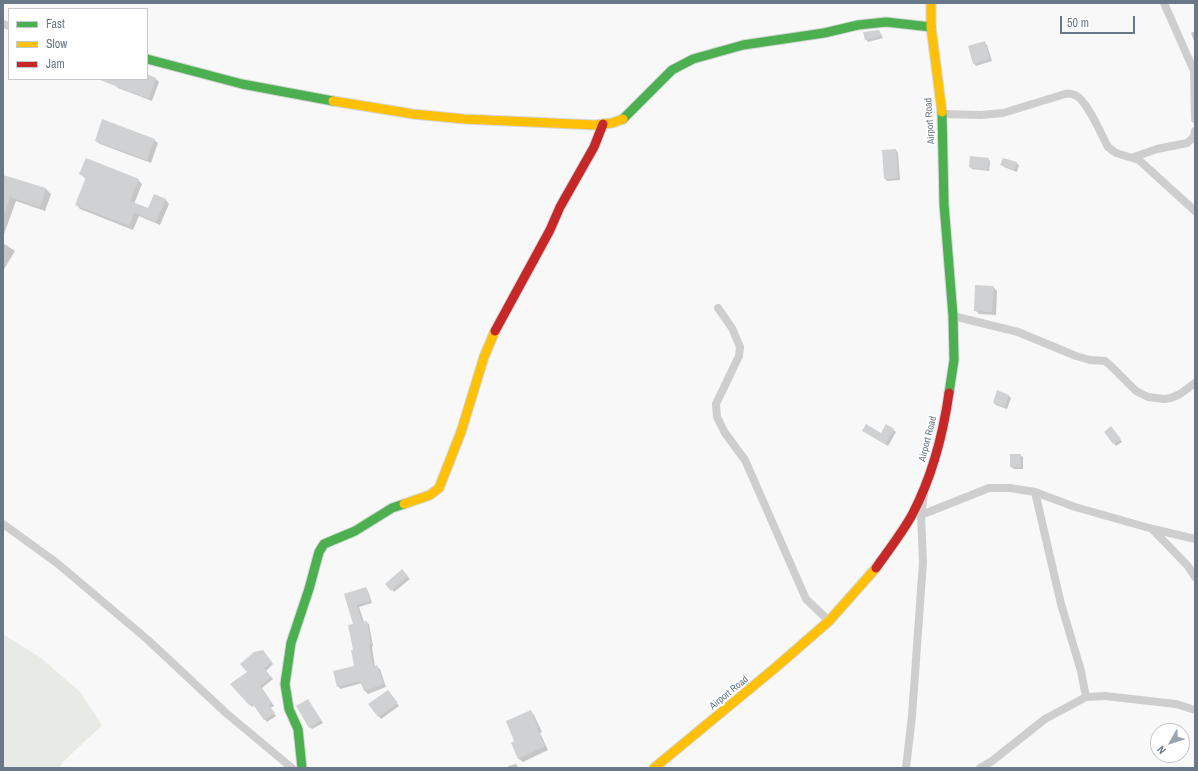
<!DOCTYPE html>
<style>
body{margin:0}
#map{position:relative;width:1198px;height:771px;overflow:hidden;background:#f8f8f8;font-family:"Archivo Narrow",sans-serif}
canvas{display:block}
.frame{position:absolute;inset:0;border:4px solid #697888;pointer-events:none}
.legend{position:absolute;left:8px;top:8px;width:140px;height:72px;box-sizing:border-box;background:#fff;border:1px solid #c3c9cf;margin:0;padding:5px 7px;list-style:none;font-size:12px;color:#697888}
.legend li{display:flex;align-items:center;gap:8px;height:20px}
.legend b{width:20px;border:1px solid #c3c9cf}
.north{position:absolute;left:1150px;top:723px;width:40px;height:40px;box-sizing:border-box;background:#fff;border:1px solid #c3c9cf;border-radius:50%;rotate:231deg;font-size:11px;font-weight:700;line-height:16px;text-align:center;color:#697888}
.north::after{content:'';display:block;margin:auto;width:14px;height:18px;background:#9ba5af;clip-path:polygon(50% 0,100% 100%,50% 72%,0 100%)}
.scale{position:absolute;left:1060px;top:16px;width:75px;height:18px;box-sizing:border-box;border:2px solid #697888;border-top:0;padding-left:5px;font-size:12px;line-height:14px;white-space:nowrap;color:#697888;-webkit-text-stroke:3px #fff;paint-order:stroke}
</style>
<div id="map">
<canvas width="1198" height="771"></canvas>
<div class="frame"></div>
<ul class="legend">
<li><b style="height:5px;background:#4caf50"></b>Fast</li>
<li><b style="height:5px;background:#ffc107"></b>Slow</li>
<li><b style="height:5px;background:#c62828"></b>Jam</li>
</ul>
<div class="north">N</div>
<div class="scale">50 m</div>
</div>
<script>
const context = document.querySelector('canvas').getContext('2d');
context.lineJoin = 'round';
function fillPath(path, color) {
  context.fillStyle = color;
  context.fill(path, 'evenodd');
}
function strokePath(path, color, width, dash) {
  context.strokeStyle = color;
  context.lineWidth = width;
  context.lineCap = dash ? 'butt' : 'round';
  context.setLineDash(dash || []);
  context.stroke(path);
}
function label(font, color, halo, rows, align = 'center') {
  context.font = font + ' "Archivo Narrow",sans-serif';
  context.lineWidth = 4;
  context.setLineDash([]);
  context.textBaseline = 'middle';
  context.strokeStyle = halo;
  context.fillStyle = color;
  for (const [text, x, y, turn = 0] of rows) {
    context.save();
    context.translate(x, y);
    context.rotate((+turn || 0) * Math.PI / 180);
    context.textAlign = isNaN(turn) ? turn : align;
    if (halo) context.strokeText(text, 0, 0);
    context.fillText(text, 0, 0);
    context.restore();
  }
}
const green = new Path2D(`
 M3,634L41,658L81,693L102,725L62,763L60,768H3Z`);
const shadow = new Path2D(`
 M879,31L883,38L868,42L866,39Z
 M1195,31V44L1191,33Z
 M985,43L987,45L992,61L976,66L974,63Z
 M147,75L156,79L159,82L152,101L118,88L114,84L116,79H147Z
 M154,140L158,143L151,163L100,144L96,141Z
 M896,150L898,153L900,180L887,181L885,178Z
 M988,159L990,161L989,171L972,169L970,167Z
 M1016,163L1019,165L1017,172L1004,167L1002,165Z
 M80,174L138,180L142,184L134,204L148,210L165,199L169,204L160,225L139,216L133,230L80,209L76,204L86,179Z
 M3,176L46,189L51,194L45,211L16,201L3,237Z
 M3,243L15,251L3,271Z
 M993,287L997,291L996,315L979,314L975,310Z
 M998,392L1009,396L1011,398L1007,409L996,405L994,403Z
 M887,425L896,432L888,446L866,433L881,434Z
 M1113,430L1122,442L1116,446L1105,432Z
 M1020,455L1023,457V469H1014L1011,467Z
 M402,571L410,579L394,592L387,584Z
 M366,588L368,591L372,603L359,607L364,622H366L369,624L373,646L372,647L375,667H377L380,669L386,687L368,694L365,691L362,683L340,689L338,686L355,667L354,624L345,594Z
 M265,654L273,664L266,671L273,679L262,688L274,706L270,708L276,716L267,722L254,705L252,707L232,684L248,672Z
 M390,694L399,706L381,719L370,705Z
 M308,700L323,723L312,729L310,727Z
 M531,711L534,715L542,732L540,733L548,750L523,762L519,759L512,744L516,742Z
 M516,764L519,768H509L508,766Z`);
const building = new Path2D(`
 M879,30L882,36L865,40L863,32Z
 M985,41L990,59L973,64L968,46Z
 M147,74L156,78L148,100L147,98L100,80L147,79Z
 M102,119L155,139L147,160L95,141Z
 M896,149L898,178L884,179L882,150Z
 M970,156L989,158L987,170L969,167Z
 M86,158L139,179L130,201L148,208L154,194L166,199L156,222L134,212L129,226L75,205L86,177L79,174Z
 M1003,158L1017,162L1014,170L1000,165Z
 M3,175L46,188L40,207L10,197L4,215L3,214Z
 M975,285L994,286L992,312L974,311Z
 M997,390L1009,395L1005,407L993,403Z
 M866,424L881,433L886,424L894,429L885,444L862,431Z
 M1111,426L1121,439L1113,444L1104,432Z
 M1010,454H1021V467H1010Z
 M402,569L408,576L391,591L385,584Z
 M366,587L370,601L357,605L362,622L367,621L371,644H369L373,667L377,665L384,684L364,691L360,681L337,687L333,671L354,666L351,650H353L348,625L353,624L344,594Z
 M263,650L272,662L264,668L271,677L260,686L272,703L269,705L275,713L264,720L252,703L249,705L230,684L247,672L240,664L254,652Z
 M388,690L398,703L378,717L368,704Z
 M308,699L321,720L309,728L296,706Z
 M531,710L538,728L537,729L545,746L518,759L511,743L514,741L506,721Z`);
const street = new Path2D(`
 M1164,3L1194,71L1195,119
 M3,24L9,26
 M942,114L981,115L1003,113L1065,94C1069,93 1073,94 1077,96C1088,103 1101,134 1108,147L1116,153L1139,160L1195,211
 M1134,157L1157,149L1187,143L1194,137L1195,131
 M718,308L732,328L740,347L739,356L716,404L717,417L725,433L745,460L806,599L829,621
 M953,316L1018,332L1076,356L1090,360L1105,361L1111,366L1136,391L1148,397L1164,399L1171,398L1180,394L1195,383
 M1035,492L1061,604L1081,671L1086,697
 M921,515L989,488H1010L1035,492L1075,507L1153,529L1195,539
 M3,524L57,563L148,640L226,713L292,768
 M1153,530L1187,565L1195,577
 M906,768L912,716L923,562L921,515L924,494
 M980,768L992,761L1045,719L1086,697L1105,696L1176,704L1195,710`);
const fast = new Path2D(`
 M147,59L242,84L333,101
 M942,112L944,204L953,316L954,360L949,393
 M623,119L672,70L693,59L743,45L824,33L858,25L886,22L931,27
 M302,768L298,729L289,709L285,684L291,643L309,589L319,552L324,544L355,531L392,508L404,504`);
const slow = new Path2D(`
 M931,3V27L942,112
 M333,101L413,114L464,119L595,125L612,123L623,119
 M404,504L430,495L439,488L461,432L484,357L495,331
 M654,768L775,668L829,621L876,568`);
const jam = new Path2D(`
 M495,331L550,230L560,207L594,147L603,124
 M876,568C888,551 902,533 912,515C932,477 943,435 949,393`);
const streetNames = [
 ["Airport Road",930,121,-94],
 ["Airport Road",928,439,-76],
 ["Airport Road",729,693,-39]
];
fillPath(green, '#e7eae5');
fillPath(shadow, '#0003');
fillPath(building, '#cfd1d2');
strokePath(fast, '#d5d6d7', 11);
strokePath(slow, '#d5d6d7', 11);
strokePath(jam, '#d5d6d7', 11);
strokePath(street, '#cececf', 8);
strokePath(fast, '#4caf50', 9);
strokePath(slow, '#ffc107', 9);
strokePath(jam, '#c62828', 9);
label('10px', '#697888', '#fff', streetNames);
</script>
